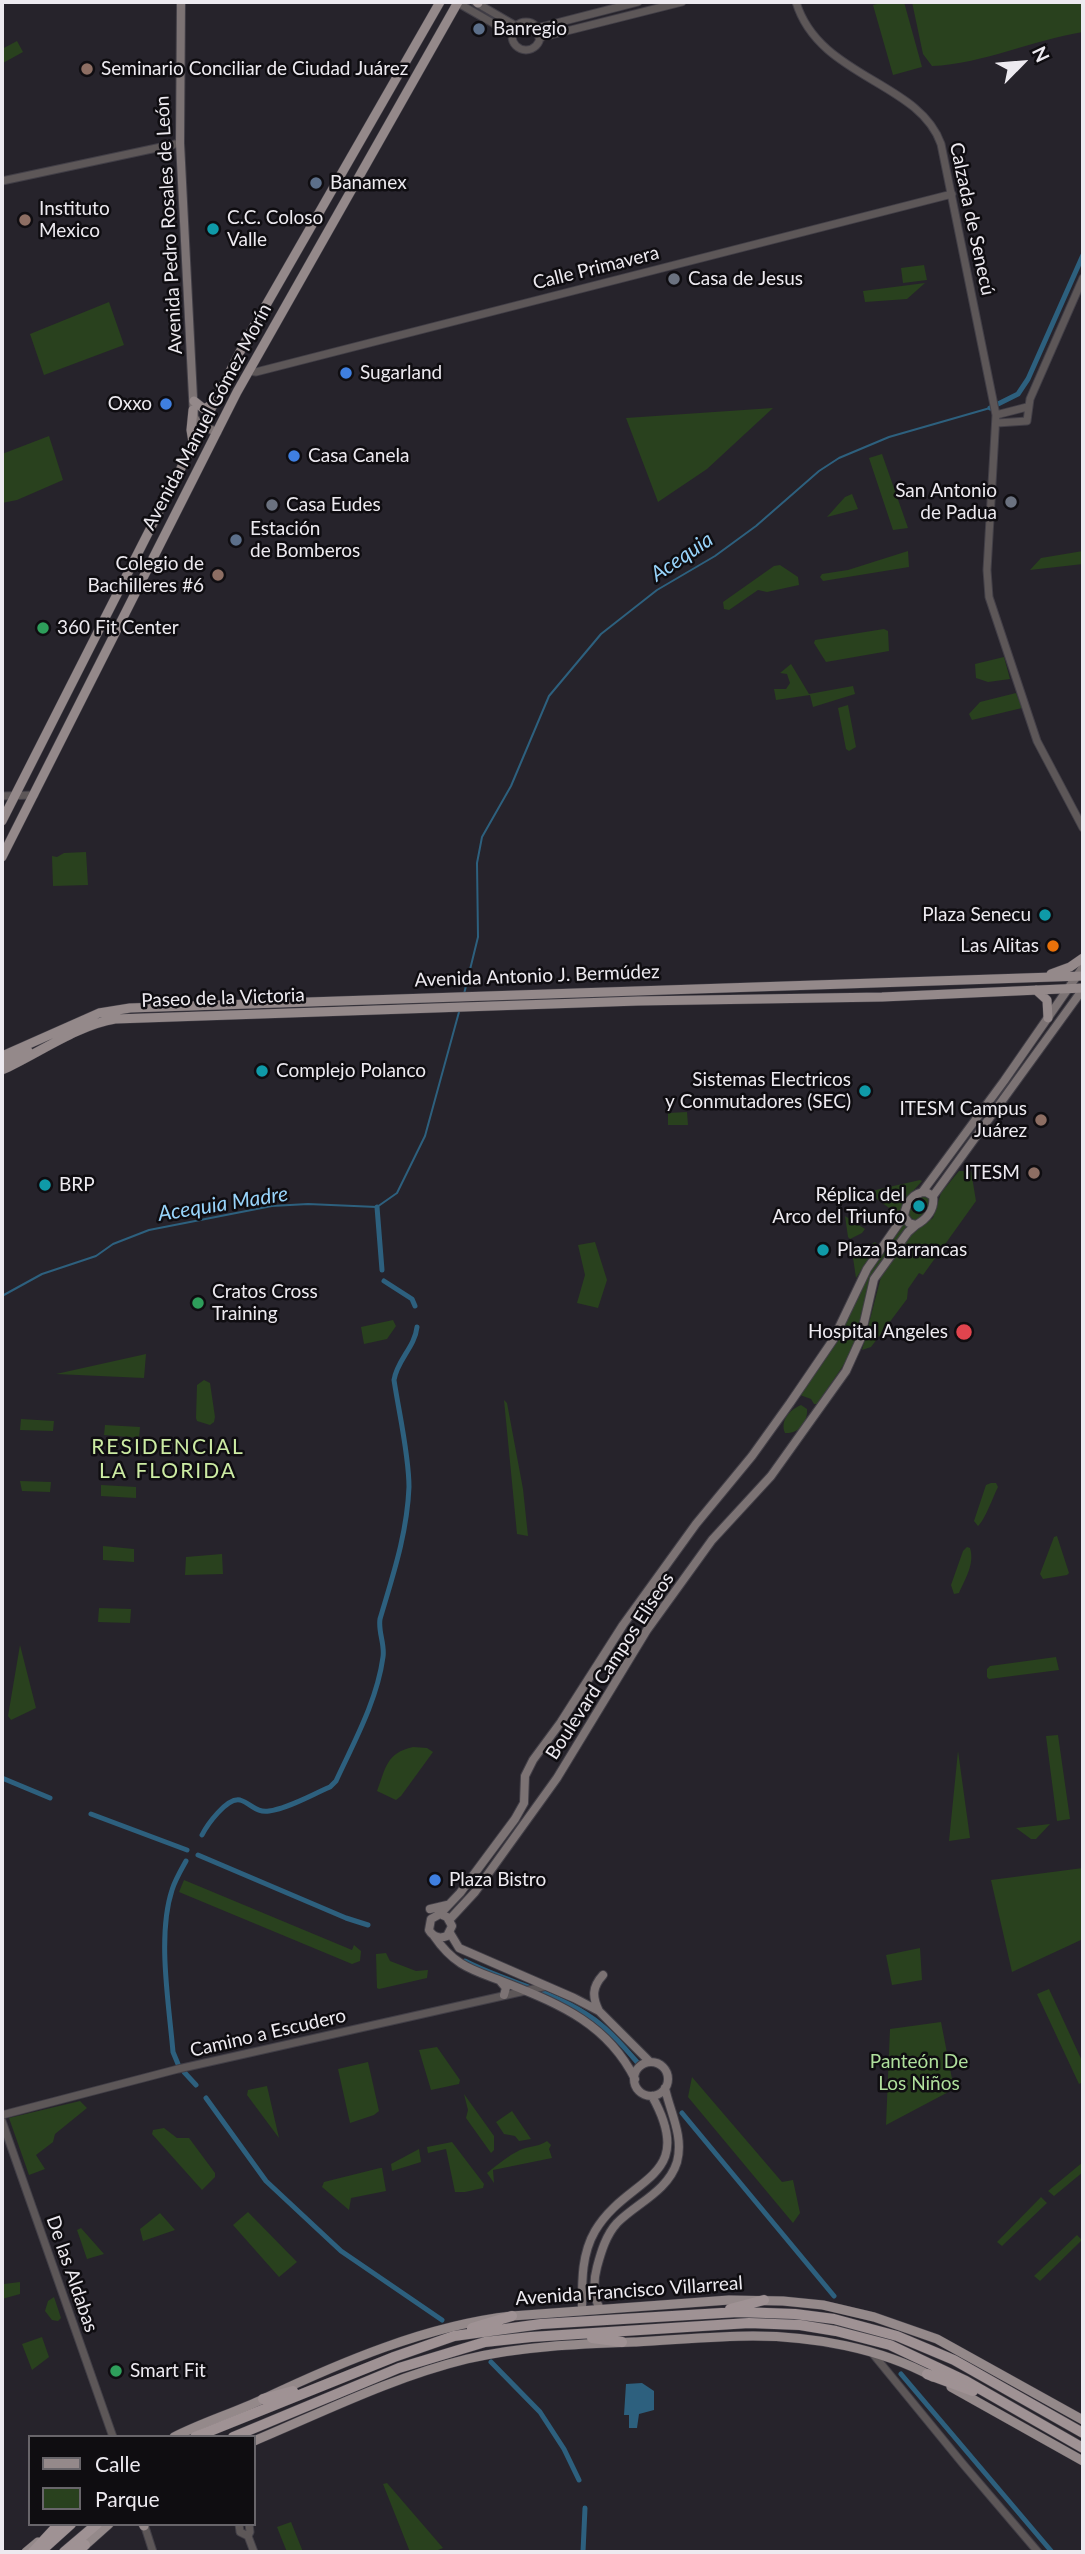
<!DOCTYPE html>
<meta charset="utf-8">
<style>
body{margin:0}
#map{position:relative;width:1085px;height:2554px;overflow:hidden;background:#26232b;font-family:Lato,sans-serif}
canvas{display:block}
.frame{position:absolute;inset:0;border:4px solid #edeaf0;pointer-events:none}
.legend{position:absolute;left:28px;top:2435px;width:228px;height:91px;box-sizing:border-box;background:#0f0d11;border:2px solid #68656a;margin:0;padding:9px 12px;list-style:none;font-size:21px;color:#edeaf0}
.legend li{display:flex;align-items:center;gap:14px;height:35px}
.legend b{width:35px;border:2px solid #68656a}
.north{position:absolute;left:987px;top:28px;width:70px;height:70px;-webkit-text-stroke:5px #0f0d11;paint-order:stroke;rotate:65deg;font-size:19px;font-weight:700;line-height:28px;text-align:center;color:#edeaf0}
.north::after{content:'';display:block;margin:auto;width:24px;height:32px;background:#edeaf0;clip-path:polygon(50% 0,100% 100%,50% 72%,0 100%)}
</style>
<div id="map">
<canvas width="1085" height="2554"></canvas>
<div class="frame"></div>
<ul class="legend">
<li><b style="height:9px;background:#94898a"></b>Calle</li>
<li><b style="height:19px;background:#29411e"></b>Parque</li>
</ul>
<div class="north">N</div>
</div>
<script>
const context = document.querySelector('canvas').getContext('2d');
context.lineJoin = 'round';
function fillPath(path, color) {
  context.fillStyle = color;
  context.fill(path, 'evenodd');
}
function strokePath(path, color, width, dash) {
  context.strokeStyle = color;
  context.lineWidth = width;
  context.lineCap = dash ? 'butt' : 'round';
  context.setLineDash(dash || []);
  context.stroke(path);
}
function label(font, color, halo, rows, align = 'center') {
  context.font = font + ' Lato,sans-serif';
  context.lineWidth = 5;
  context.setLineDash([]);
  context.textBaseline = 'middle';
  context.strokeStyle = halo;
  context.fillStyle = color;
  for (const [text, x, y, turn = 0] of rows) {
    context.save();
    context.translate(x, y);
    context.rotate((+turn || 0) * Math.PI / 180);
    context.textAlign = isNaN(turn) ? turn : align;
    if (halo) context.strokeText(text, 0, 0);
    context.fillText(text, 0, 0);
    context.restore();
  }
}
const green = new Path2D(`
 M885,2H904L922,67L893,75L873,5Z
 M912,2H1083V32C1032,40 983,64 932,66L923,54Z
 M17,41L23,52L3,63L2,49Z
 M924,265L927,280L903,283L901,268Z
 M925,283L907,299L865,302L863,291Z
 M109,302L124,345L44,375L30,334Z
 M773,408L707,469L658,502L626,418Z
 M49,436L63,480L17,500L2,503V454Z
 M882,454L908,528L893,530L869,458Z
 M852,494L858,509L827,517L845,497Z
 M908,551L909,567L823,581L820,577L822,574L848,570Z
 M1083,551V564L1030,570L1041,558Z
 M780,565L798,577L799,585L767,592L758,590L729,610L724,609L723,602L774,566Z
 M884,629L888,631L889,651L826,662L814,643L815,640Z
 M1004,657L1010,679L988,682L976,678L975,664Z
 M791,664L809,694L853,686L855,694L813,707L810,695L776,700L774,689H786L790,683L787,674L780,673Z
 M1016,693L1022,708L972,720L969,714L980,702Z
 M848,705L856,747L849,751L846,749L838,708Z
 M86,852L88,885L53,886L52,856L57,857L64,853Z
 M687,1112L688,1125H668V1113Z
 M959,1171H971L976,1201L923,1275L919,1273L908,1289L907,1299L871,1347L862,1350L882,1273L913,1232L933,1218L941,1193Z
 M920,1180L922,1181L905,1200L899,1215L867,1192Z
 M920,1195L929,1198V1208L921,1219L914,1221L908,1213L910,1205Z
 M845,1216L865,1229L862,1233L850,1239L848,1237Z
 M904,1222L907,1226L871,1280L855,1342L849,1357L817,1404H814L811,1399L800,1395L870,1272Z
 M595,1242L607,1280L598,1308L577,1303L585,1275L578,1245Z
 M875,1242L878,1245L856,1278L852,1251L868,1247Z
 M393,1320L396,1326L387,1339L364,1344L361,1327Z
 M146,1354L144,1378L56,1374Z
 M204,1380L210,1383L215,1417L214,1422L210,1425L197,1421L196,1418L197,1385Z
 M504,1400L507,1403L523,1489L528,1536L517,1534Z
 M801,1405L807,1409C808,1422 799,1434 785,1433C780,1421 789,1410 801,1405Z
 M21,1419L54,1421L53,1431L20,1430Z
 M105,1425L140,1427L139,1438L104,1435Z
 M20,1481L51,1482L50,1492L22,1491Z
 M991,1483H996L998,1487C993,1497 985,1520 978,1526L974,1521L986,1485Z
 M101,1485L136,1487V1498L101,1496Z
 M1057,1536L1069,1573L1067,1575L1043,1579L1040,1574L1054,1537Z
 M103,1546L134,1549V1562L103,1560Z
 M967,1547L970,1548C975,1564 965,1579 959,1593L954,1594L951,1585L963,1551Z
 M222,1554L223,1574L185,1575L186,1557Z
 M99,1608L131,1609L130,1623L98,1622Z
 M20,1645L36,1708L11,1720L8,1716Z
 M1056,1657L1059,1670L989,1679L987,1677V1669L990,1666Z
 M1058,1735L1070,1819L1057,1821L1046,1736Z
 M413,1747L427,1748L433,1752L401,1796L396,1800L377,1791C386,1768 386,1753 413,1747Z
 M958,1751L970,1838L949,1841Z
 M1050,1824L1036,1839H1031L1016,1828Z
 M1083,1868V1939L1012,1972L991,1880Z
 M184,1880L352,1950L354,1945L361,1951L360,1961L352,1964L179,1892Z
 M920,1948L922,1980L892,1985L886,1955Z
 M386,1953L390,1961L416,1971L428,1970L427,1978L379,1989L377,1988L376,1954Z
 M1049,1989L1083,2063V2082L1079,2084L1037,1994Z
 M941,2022L954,2089L886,2125L890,2029Z
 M437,2047L460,2080L459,2084L431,2090L419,2050Z
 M368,2062L379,2111L374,2115L350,2123L338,2069Z
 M692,2077L782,2182L793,2180L800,2213L793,2223L688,2097Z
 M267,2086L279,2138L247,2095L248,2090Z
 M464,2094L494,2136V2150L491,2153L466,2118L468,2110Z
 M80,2101L87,2108L55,2134L53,2142L36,2155L45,2169L29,2175L9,2118Z
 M512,2111L531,2139L519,2141L515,2136L504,2134L496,2122Z
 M164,2128L177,2138H189L215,2173V2177L202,2190L152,2134L153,2130Z
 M547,2141L551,2145L549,2149L552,2158L493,2170L494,2183L487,2173C498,2164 508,2156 520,2150C529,2146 538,2147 547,2141Z
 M452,2142L484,2184L483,2188L465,2192H455L446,2149L428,2153L427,2147Z
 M419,2149L421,2162L392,2171L391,2164Z
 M1083,2162V2172L1054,2196L1048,2191Z
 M380,2168H382L386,2191L351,2198L349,2210L322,2187L324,2182Z
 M1041,2197L1047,2203L1002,2246L997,2242Z
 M248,2212L297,2262L279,2277L233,2225Z
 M160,2213L175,2230L143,2241L140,2229Z
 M81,2228L104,2254L87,2259L77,2230Z
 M1077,2235L1082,2240L1040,2281L1034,2276Z
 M20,2282V2294L2,2299L4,2284Z
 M54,2297L61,2318L58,2321L52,2320L45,2311L48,2301Z
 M42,2337L49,2357L32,2370L22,2344Z
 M387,2483L443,2548L433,2552H410L383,2484Z
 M291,2522L303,2552H287L277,2527Z`);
const water = new Path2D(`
 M642,2383L654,2391V2410L639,2414L637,2428H629V2415H624L626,2384Z`);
const stream = new Path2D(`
 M464,994L478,937L477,863L482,837L511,786L549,696L601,634L657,590L715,556L756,526L819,471L839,458L889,437L990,408
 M2,1296L42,1274L96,1256L113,1244L149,1230L272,1206L308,1204L377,1207L397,1193L425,1136L459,1012`);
const canal = new Path2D(`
 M990,408L1018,394L1028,379L1083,255
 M377,1207L382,1270
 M384,1281L412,1299L415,1306
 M2,1778L50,1798
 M91,1814L187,1850
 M202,1835C207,1825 227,1797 240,1800C252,1804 256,1813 269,1811C289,1808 311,1795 330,1787L336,1781C354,1742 377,1701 383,1657C385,1644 378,1632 380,1619C393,1575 407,1534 409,1487C409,1455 399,1413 394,1380C397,1360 415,1347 417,1327
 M198,1855L346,1918L368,1925
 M465,1961C507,1983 556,1991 595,2020C611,2032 624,2047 637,2062
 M178,2064L173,2052C169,2004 157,1936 172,1890C175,1880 181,1870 186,1861
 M184,2072L196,2085
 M206,2098L266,2181L341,2251L442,2320
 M682,2113L834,2296
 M491,2362L540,2412L564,2449L579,2480
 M901,2374L1052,2552
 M583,2552L585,2508`);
const tertiary = new Path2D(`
 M475,2L516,26
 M796,2C819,78 919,81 941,144L996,415L987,570L989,597L1037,741L1083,828
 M458,3L512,34
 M512 36a14 14 0 1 1 28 0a14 14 0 1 1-28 0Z
 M537,28L638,2
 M539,38L682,2
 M2,181L180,143
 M249,371L256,372L952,194
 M996,415L1027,407
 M997,423L1027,421L1030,399L1083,278
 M2,796L34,795
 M2,2115L178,2069L547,1986
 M2,2121L113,2437
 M873,2354L963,2464L1038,2552
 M144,2524L153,2552
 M239,2524L240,2532L248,2536L254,2552
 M248,2536L250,2532L249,2524`);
const secondary = new Path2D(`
 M181,2L180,143L194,417L199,425L217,432
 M923,1191L1004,1081L1083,967
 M926,1192L933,1196C935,1209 927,1219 916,1225L909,1223L904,1216C906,1203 913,1192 926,1192Z
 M933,1196L1083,989
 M430,1909L447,1905
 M440,1914L447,1917L452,1926L447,1936C440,1939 433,1937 429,1930L431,1919L440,1914L460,1893L515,1819L524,1803L525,1776L533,1760L561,1722L623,1625L696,1524L752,1456L790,1403L833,1340L867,1269L904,1216
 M450,1919L475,1892L557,1778L647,1630L712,1540L771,1476L846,1371L860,1340L874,1279L908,1232L916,1225
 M450,1933L459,1948L574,1998L599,2011L650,2062
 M434,1936C456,1968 474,1970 509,1984C562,2005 608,2025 635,2079
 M501,1982L506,1988L504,1995
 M599,2011C592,1997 592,1987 603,1975
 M634 2079a17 17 0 1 1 34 0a17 17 0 1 1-34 0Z
 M600,2309C593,2296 593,2282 597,2267C601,2252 606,2235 617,2223C637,2203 668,2191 677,2162C684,2136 670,2112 665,2088
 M582,2310C582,2283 581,2255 595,2231C627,2176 699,2180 652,2096`);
const primary = new Path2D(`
 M477,2L478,3
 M194,401L204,409L213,404
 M193,410L191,430L193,442
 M2,821L246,340L440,2
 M2,857L237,392L458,2
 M1051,974L1070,967L1083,958
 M1036,990L1047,1000L1048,1018
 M2,1056L99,1013L130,1008L1083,976
 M2,1064L28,1051
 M2,1070C36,1055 77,1025 115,1019L638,1001L882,997L1083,988
 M951,2387L1083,2461
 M174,2437C203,2422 234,2413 263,2399C339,2363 428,2325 512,2316L729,2300L783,2301L823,2305L874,2317L937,2339L1083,2420
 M254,2441C323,2412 393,2377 467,2359C521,2346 580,2344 636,2342C675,2340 714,2336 753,2336C812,2336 880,2348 933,2377
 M143,2524L144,2526
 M81,2549L109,2524
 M26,2552L38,2542`);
const trunk = new Path2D(`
 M730,2309L764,2300
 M472,2328L512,2316
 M592,2338L622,2342
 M927,2374L973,2391
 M263,2399L293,2391
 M195,2437L394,2357L454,2336L541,2324L738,2312L795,2314L834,2319L897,2336L954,2360L1083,2433
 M233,2437L399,2368L485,2342L531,2337L749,2323L800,2325L836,2331L890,2345L966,2381L1083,2448
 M33,2552L59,2524
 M40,2552L71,2524
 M64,2552L97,2524
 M74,2552L85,2545`);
const markers = [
 [479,29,7,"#5c6f8a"],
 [87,69,7,"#8d6e63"],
 [316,183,7,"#5c6f8a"],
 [25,220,7,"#8d6e63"],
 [213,229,7,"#0f9aa8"],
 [674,279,7,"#6b7280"],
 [346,373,7,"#3f7fe0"],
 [166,404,7,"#3f7fe0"],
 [294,456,7,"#3f7fe0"],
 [1011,502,7,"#6b7280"],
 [272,505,7,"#6b7280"],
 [236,540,7,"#5c6f8a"],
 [218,575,7,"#8d6e63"],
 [43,628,7,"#2e9e5b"],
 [1045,915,7,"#0f9aa8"],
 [1053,946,7,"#e8710a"],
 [262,1071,7,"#0f9aa8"],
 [865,1091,7,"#0f9aa8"],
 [1041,1120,7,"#8d6e63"],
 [1034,1173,7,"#8d6e63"],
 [45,1185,7,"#0f9aa8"],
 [919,1206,7,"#0f9aa8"],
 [823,1250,7,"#0f9aa8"],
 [198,1303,7,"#2e9e5b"],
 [964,1332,9,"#e0444e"],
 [435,1880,7,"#3f7fe0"],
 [116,2371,7,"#2e9e5b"]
];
const poiNames = [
 ["Banregio",493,29],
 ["Seminario Conciliar de Ciudad Juárez",101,69],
 ["Banamex",330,183],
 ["Instituto",39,209],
 ["Mexico",39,231],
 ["C.C. Coloso",227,218],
 ["Valle",227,240],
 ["Casa de Jesus",688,279],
 ["Sugarland",360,373],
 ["Oxxo",152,404,"right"],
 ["Casa Canela",308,456],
 ["San Antonio",997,491,"right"],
 ["de Padua",997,513,"right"],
 ["Casa Eudes",286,505],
 ["Estación",250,529],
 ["de Bomberos",250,551],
 ["Colegio de",204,564,"right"],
 ["Bachilleres #6",204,586,"right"],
 ["360 Fit Center",57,628],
 ["Plaza Senecu",1031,915,"right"],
 ["Las Alitas",1039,946,"right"],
 ["Complejo Polanco",276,1071],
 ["Sistemas Electricos",851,1080,"right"],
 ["y Conmutadores (SEC)",851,1102,"right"],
 ["ITESM Campus",1027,1109,"right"],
 ["Juárez",1027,1131,"right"],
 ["ITESM",1020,1173,"right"],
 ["BRP",59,1185],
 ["Réplica del",905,1195,"right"],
 ["Arco del Triunfo",905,1217,"right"],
 ["Plaza Barrancas",837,1250],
 ["Cratos Cross",212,1292],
 ["Training",212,1314],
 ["Hospital Angeles",948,1332,"right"],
 ["Plaza Bistro",449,1880],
 ["Smart Fit",130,2371]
];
const streetNames = [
 ["Calzada de Senecú",972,219,78],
 ["Avenida Pedro Rosales de León",169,225,-93],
 ["Calle Primavera",596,268,-14],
 ["Avenida Manuel Gómez Morín",207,417,-62],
 ["Avenida Antonio J. Bermúdez",537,976,-2],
 ["Paseo de la Victoria",223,998,-2],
 ["Boulevard Campos Eliseos",610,1666,-57],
 ["Camino a Escudero",268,2033,-13],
 ["De las Aldabas",72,2274,71],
 ["Avenida Francisco Villarreal",629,2291,-4]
];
const parkNames = [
 ["Panteón De",919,2062],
 ["Los Niños",919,2084]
];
const waterNames = [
 ["Acequia",682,557,-34],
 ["Acequia Madre",223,1204,-9]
];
const neighbourhoodNames = [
 ["RESIDENCIAL",168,1447],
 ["LA FLORIDA",168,1471]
];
fillPath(green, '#29411e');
fillPath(water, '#2d607e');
strokePath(stream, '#2d607e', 2);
strokePath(canal, '#2d607e', 5);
strokePath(tertiary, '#423f47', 9);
strokePath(secondary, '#423f47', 10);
strokePath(primary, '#423f47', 10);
strokePath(trunk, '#423f47', 11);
strokePath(tertiary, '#5d5758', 7);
strokePath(secondary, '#7c7374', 8);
strokePath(primary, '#94898a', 9);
strokePath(trunk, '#9f9294', 10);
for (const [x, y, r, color] of markers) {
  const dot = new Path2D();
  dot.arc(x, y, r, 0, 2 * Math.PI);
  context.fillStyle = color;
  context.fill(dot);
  strokePath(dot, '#0f0d11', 2.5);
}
label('19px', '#edeaf0', '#0f0d11', poiNames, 'left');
label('19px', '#edeaf0', '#0f0d11', streetNames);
label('19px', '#afdf9c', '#0f0d11', parkNames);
label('italic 21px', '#98d4fb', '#0f0d11', waterNames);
context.letterSpacing = '2px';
label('21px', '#cceba3', '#0f0d11', neighbourhoodNames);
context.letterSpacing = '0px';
</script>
